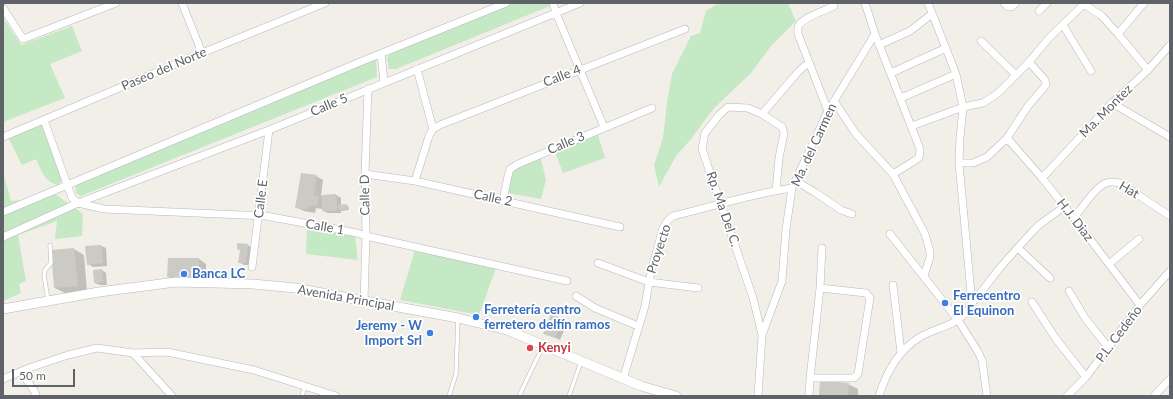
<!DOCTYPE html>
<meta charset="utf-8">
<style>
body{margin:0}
#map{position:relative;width:1173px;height:399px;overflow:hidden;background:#f1efe8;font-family:Lato,sans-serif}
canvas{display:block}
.frame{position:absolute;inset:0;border:4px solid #5f6368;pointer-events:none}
.scale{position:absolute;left:12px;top:369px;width:63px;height:18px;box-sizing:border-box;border:2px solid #5f6368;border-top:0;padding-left:5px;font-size:12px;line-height:14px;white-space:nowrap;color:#5f6368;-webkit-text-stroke:3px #fff;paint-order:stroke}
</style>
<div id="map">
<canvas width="1173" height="399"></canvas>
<div class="frame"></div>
<div class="scale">50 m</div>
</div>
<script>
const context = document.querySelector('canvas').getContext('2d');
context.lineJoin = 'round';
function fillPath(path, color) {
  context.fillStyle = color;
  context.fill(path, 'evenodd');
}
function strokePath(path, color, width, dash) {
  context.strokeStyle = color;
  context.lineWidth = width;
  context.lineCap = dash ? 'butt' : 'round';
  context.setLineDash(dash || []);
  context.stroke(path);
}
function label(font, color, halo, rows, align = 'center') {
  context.font = font + ' Lato,sans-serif';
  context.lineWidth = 3.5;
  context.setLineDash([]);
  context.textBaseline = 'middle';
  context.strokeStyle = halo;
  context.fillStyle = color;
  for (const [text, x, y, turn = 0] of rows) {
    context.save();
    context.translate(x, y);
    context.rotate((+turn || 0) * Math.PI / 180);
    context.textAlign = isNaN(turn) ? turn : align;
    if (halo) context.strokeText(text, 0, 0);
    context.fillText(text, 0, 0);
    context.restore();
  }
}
const green = new Path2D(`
 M508,3H549L550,6L396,69H389L387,58L390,54Z
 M719,3H788L796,21L771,46L751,73L714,108L691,139L676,156L659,187L654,165L663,138L667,103L672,74L691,36L700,33L706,11Z
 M3,18L21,45L72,26L82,51L50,64L65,98L3,122Z
 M376,59L377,77L81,196L76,193L75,181Z
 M42,123L63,179L58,185C44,182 42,171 36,159L22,165L8,137Z
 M597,132L605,158L563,173L554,149Z
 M540,156L546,180L541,199L507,193L511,169Z
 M3,176H4L11,201L24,200L55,194L83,214L82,236L55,239L57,221L18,235L26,281L19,284L21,293L3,301Z
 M307,228L355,236L358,260L306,254Z
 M415,250L496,268L479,315L400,300Z`);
const shadow = new Path2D(`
 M316,176L323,180L321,196L336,195L341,198V206L346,205L348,206L349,210L341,211V213H328L323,211V209L316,208L315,213L304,211L296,207Z
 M248,245L252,248L250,265H244L239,262L241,251L238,249Z
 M101,246L106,248L107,266L93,267L88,264Z
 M74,249L84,255L87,291L65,293L55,288Z
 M199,259L206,264V281H176L168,277Z
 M102,270L106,273L107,285H100L95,283Z
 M551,315L567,323L560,340L544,333Z
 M848,384L858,389V396H820Z`);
const building = new Path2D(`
 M301,173L317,175L314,195L319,196L317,206L309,205L308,210L295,208Z
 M336,194L337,211H322V195Z
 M347,204V209L339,210L338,205Z
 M237,243L248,244L246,263H238L240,250L237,249Z
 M101,245L103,263L87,265L85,246Z
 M74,248L78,286L54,288L51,250Z
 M168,258H199V278L167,277Z
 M102,269L103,282L94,283L93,270Z
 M551,314L563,319L555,338L543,334Z
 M820,380L849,383L848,396H819Z`);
const service = new Path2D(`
 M48,300L44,275L45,270L51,263L50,245
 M302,396L305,386
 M449,396L456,374L458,319
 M519,396L543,346
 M569,396L581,362`);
const minor = new Path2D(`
 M182,3L202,53
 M553,3L556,13L604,127
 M865,3L875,34L920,149L919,158L893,174
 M928,3L956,74L963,107L960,138L959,163L972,304
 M1004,3L1008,7H1011L1016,3
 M1082,3L1102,16L1118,34L1148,70
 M3,8L23,39L116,3
 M1039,11L1047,3
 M1063,25L1091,71
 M1118,34L1144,3
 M981,41L1016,75L1029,62L1049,38L1084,4
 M879,45L910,31L932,14
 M381,54L384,82
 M417,69L433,129
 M891,73L946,48
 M901,98L956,74
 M834,101L856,134L893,174L925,234L930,252V257L924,276
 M1112,103L1170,137
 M828,111L798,34C798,31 797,28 799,25C804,17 826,10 834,6
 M762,114L798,72L809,62
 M44,120L72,198L78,203
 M912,126L963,107L983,103L997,94L1016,75
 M3,137L202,53L325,3
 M1007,138L1042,178L1074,218L1140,305
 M959,163H973L987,157L1007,138L1028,106L1046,85L1045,80L1029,62
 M365,174L415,181L620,227
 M1042,178L1112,103L1148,70L1170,45
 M415,181L429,136L433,129L440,125L685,29
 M796,181L816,193L841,210L852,214
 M503,200L508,176L510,169L518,164L652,108
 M78,203L104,209L266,216L357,233L366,236L567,281
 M3,212L360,62L506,3
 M1074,218C1082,208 1093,190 1104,184C1109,181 1115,182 1120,183L1170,216
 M890,234L958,320L977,350L982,360L987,396
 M3,237L78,203L269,130L580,3
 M1018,248L1050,278
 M598,263L649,282L698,288
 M1109,264L1139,239
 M252,267L269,130
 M893,285L901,353
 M1069,291L1085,318L1108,347
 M576,296L595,308L638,326
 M364,301L366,236L365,174L368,89
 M1032,302L1056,339L1086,377
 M762,335L782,281L786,229L792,188L828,111L875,34
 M133,353L172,396
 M21,372L35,392L36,396
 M810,378H854L858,374L870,298L866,293L820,288
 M3,379L29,368L68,355L97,348L133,353L167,352L254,370L336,396
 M623,379L645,306L651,272L663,228L668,220L673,216C713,206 752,194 792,188
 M758,396L762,335L753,298L702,149L705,133L719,115L728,107L748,108L762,114L782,127L784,133L779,158L776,191
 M809,396L810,378L820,288L822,248
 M879,396C886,373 899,350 920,337C936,328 952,327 966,313C968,310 970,306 972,303C982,292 990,280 999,269C1010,256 1022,243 1034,230L1039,225L1065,206
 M1067,396L1086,377L1140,305L1170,271
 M1154,396L1170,379`);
const tertiary = new Path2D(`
 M3,309L99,292L176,282L253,284L295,288L458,318L507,330L641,386L676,396`);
const markers = [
 [184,274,4,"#3f7fe0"],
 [945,303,4,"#3f7fe0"],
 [476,317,4,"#3f7fe0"],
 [430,333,4,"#3f7fe0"],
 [530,348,4,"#e0444e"]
];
const streetNames = [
 ["Paseo del Norte",164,69,-23],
 ["Calle 4",562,76,-21],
 ["Calle 5",329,105,-23],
 ["Ma. Montez",1106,111,-45],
 ["Calle 3",566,143,-23],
 ["Ma. del Carmen",814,145,-65],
 ["Hat",1129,190,30],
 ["Calle D",365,195,-91],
 ["Calle 2",493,198,12],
 ["Calle E",261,199,-83],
 ["Rp. Ma Del C.",723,209,71],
 ["H.J. Diaz",1075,220,52],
 ["Calle 1",325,227,10],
 ["Proyecto",659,249,-72],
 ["Avenida Principal",346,298,10],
 ["P.L. Cedeño",1119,334,-53]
];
const shopNames = [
 ["Banca LC",192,274],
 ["Ferrecentro",953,296],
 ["El Equinon",953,311],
 ["Ferretería centro",484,310],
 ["ferretero delfín ramos",484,325],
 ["Jeremy - W",422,326,"right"],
 ["Import Srl",422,341,"right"]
];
const healthNames = [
 ["Kenyi",538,348]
];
fillPath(green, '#c5e8c5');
fillPath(shadow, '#0003');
fillPath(building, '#cccac5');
strokePath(service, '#b5b8bc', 4.5);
strokePath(minor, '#b5b8bc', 8);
strokePath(tertiary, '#b5b8bc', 10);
strokePath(service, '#fff', 3.5);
strokePath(minor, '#fff', 7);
strokePath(tertiary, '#fff', 9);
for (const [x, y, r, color] of markers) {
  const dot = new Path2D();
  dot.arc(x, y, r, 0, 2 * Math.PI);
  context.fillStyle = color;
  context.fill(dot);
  strokePath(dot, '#fff', 1.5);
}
label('13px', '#5f6368', '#fff', streetNames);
label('bold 13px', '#366cbe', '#fff', shopNames, 'left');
label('bold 13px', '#be3a42', '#fff', healthNames, 'left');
</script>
